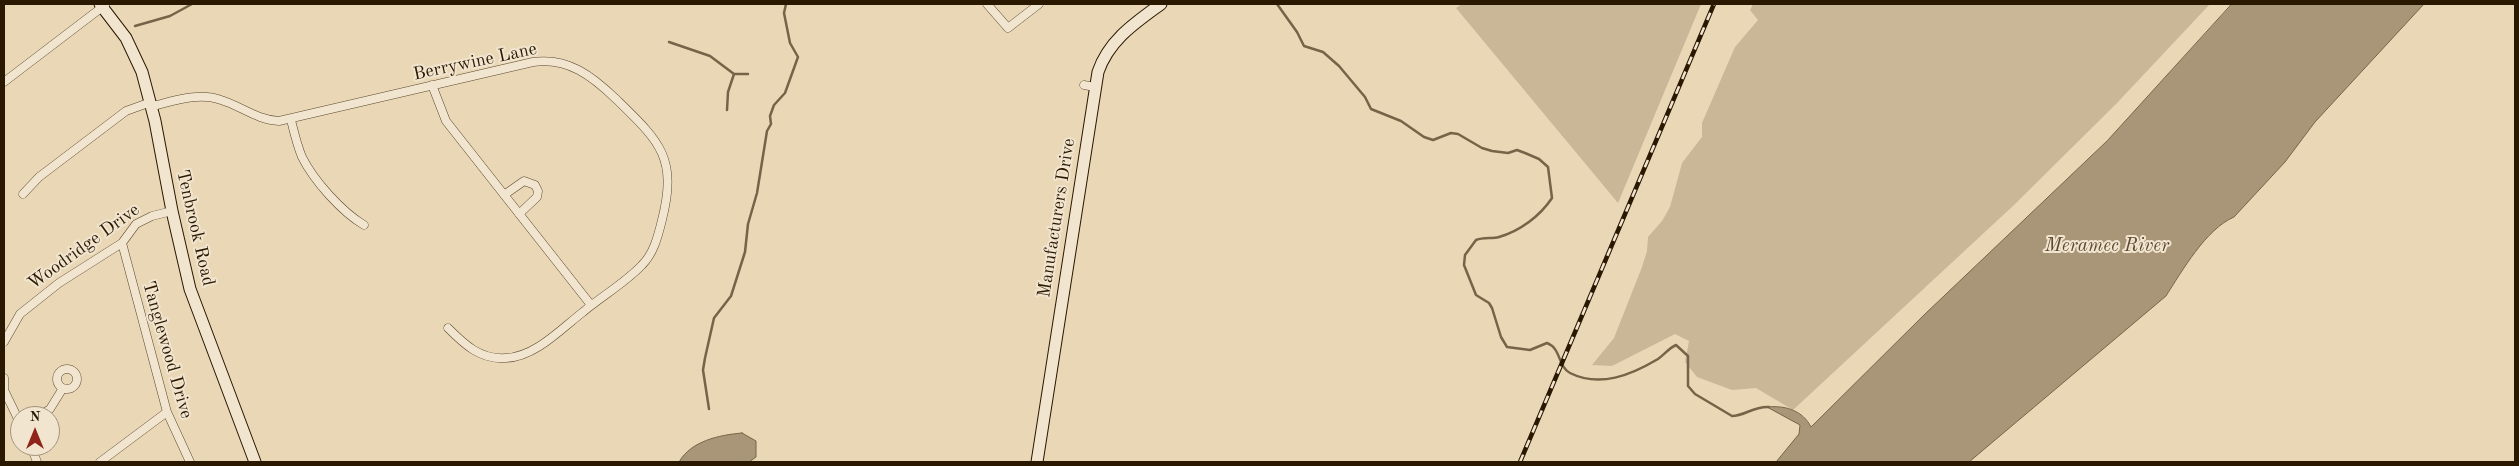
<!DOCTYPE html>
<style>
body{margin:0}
#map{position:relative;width:2519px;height:466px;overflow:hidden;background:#ead7b6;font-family:"Old Standard TT",serif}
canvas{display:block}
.frame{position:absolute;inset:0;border:5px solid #2a1801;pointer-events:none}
.north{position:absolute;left:10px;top:406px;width:50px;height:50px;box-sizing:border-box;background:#f1e5d0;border:1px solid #a1937d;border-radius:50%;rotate:0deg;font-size:14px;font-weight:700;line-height:20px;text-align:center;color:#2a1801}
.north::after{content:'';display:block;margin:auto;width:18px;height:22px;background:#8f2418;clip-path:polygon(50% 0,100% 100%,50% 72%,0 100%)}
</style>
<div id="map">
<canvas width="2519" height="466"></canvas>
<div class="frame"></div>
<div class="north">N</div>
</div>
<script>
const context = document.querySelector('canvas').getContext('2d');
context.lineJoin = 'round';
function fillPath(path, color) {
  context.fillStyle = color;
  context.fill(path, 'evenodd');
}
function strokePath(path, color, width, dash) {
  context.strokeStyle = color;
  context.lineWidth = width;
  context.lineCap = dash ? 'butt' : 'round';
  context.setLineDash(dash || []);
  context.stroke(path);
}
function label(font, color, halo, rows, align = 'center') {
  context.font = font + ' "Old Standard TT",serif';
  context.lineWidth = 4;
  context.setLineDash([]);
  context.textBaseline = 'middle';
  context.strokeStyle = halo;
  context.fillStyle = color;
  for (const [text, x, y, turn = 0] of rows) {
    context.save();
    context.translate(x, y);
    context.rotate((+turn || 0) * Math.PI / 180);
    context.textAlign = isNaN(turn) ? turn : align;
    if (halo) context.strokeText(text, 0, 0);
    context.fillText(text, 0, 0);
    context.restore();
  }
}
const green = new Path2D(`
 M1462,4H1701L1618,203L1456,8Z
 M1753,4H2210L2117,103L2014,205L1793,410L1756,388L1732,390L1697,377L1685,362L1689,341L1675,334L1612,366L1592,365L1614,338L1642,267L1647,251L1648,237L1662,221L1670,207L1682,163L1702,137V123L1735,47L1758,20L1750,10Z`);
const water = new Path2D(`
 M2232,4H2424L2315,122L2285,162L2234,217C2206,229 2182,271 2166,296L1969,462H1776L1799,434L1800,425L1767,407C1786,405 1803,411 1811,427L1925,314L2107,141Z
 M742,433L756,441V457L749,462H679C691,441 719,435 742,433Z`);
const stream = new Path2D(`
 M1277,4L1297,32L1304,46L1323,52L1339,66L1365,97L1371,109L1401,121L1424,137L1433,140L1451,133L1458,134L1482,148L1492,151L1508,153L1517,150L1525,153L1539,159L1548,167L1552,198C1540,216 1520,231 1499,237C1492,239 1484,237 1476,240L1465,255L1464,265L1476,295L1489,303L1492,308L1501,337L1507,347L1530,350L1547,343C1561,348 1558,367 1570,373C1600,388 1631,375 1658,359C1664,355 1669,348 1676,345L1688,356V386L1695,394L1732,416C1745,416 1753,406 1769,407
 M135,26L170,16L192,4
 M669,42L710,56L734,74H748
 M727,110L728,92L734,74
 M709,409L703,370L705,358L714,318L731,296L745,252L748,224L757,193L767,131L771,124L770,116L774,105L785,93L798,57L790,43L784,13L786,4`);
const street = new Path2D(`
 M987,4L1008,28L1039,4
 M4,82L105,5
 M432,85L446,121L591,305
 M1084,85L1095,87
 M152,106C174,101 199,92 221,100C241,106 257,120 279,121L533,62C568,57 592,76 616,99C659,141 678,157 662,220C658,236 654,253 642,265C625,283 602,296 583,312C561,329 535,357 506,358C480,360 464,344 448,328
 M291,120C294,132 297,145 302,157C314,181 342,212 364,225
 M23,194L39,177L126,111L151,102
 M504,195L524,181L535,185L538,191L537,197L519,214
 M122,243L167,412L190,462
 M4,342L20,314L59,283L122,243L136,224L152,216L172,211
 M57 379a10 10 0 1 1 20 0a10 10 0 1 1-20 0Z
 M4,378V390L20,423
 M39,416L50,409L63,388
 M31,446L37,462
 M100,462L167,412`);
const secondary = new Path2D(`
 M100,4L126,38L142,72L155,121L172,211L190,289L255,462
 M1037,462L1098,72C1109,40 1135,23 1161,4`);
const rail = new Path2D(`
 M1520,462L1714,4`);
const streetNames = [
 ["Berrywine Lane",475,62,-12],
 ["Manufacturers Drive",1057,218,-81],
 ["Tenbrook Road",195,228,77],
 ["Woodridge Drive",84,247,-36],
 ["Tanglewood Drive",167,350,74]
];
const waterNames = [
 ["Meramec River",2107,246]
];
fillPath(green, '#c9b797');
fillPath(water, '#a99678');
strokePath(water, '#766448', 1);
strokePath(stream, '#766448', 2.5);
strokePath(street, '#5a482e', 9);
strokePath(secondary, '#2a1801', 13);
strokePath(street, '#f1e5d0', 8);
strokePath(secondary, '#f1e5d0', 11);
strokePath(rail, '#2a1801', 4.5);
strokePath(rail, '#f1e5d0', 2.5, [8]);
label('18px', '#2a1801', '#f1e5d0', streetNames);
label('italic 19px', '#5d4a31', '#f1e5d0', waterNames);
</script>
